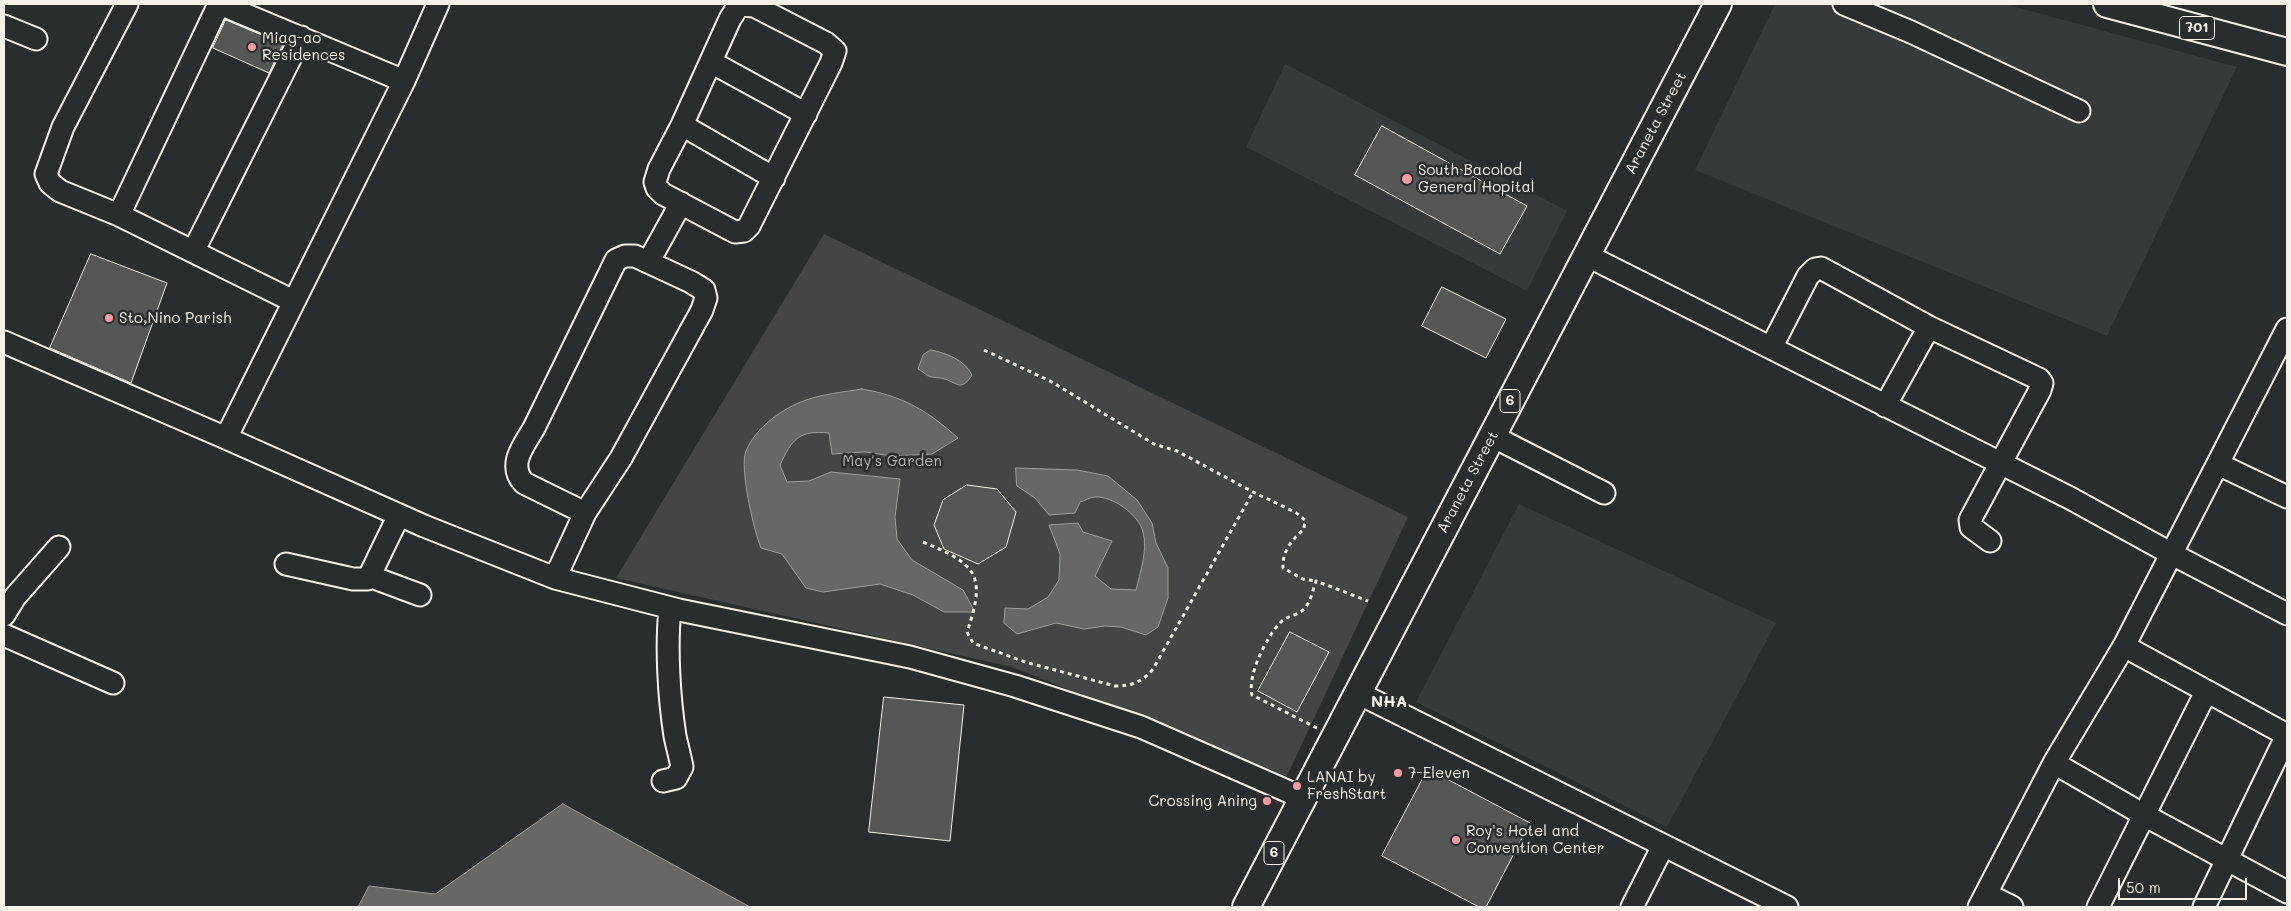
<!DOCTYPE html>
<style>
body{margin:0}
#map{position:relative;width:2291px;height:911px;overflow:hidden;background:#2a2d2e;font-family:Mali,sans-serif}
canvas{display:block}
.frame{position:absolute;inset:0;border:5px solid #f4f1e8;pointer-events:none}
.scale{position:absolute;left:2118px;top:878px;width:129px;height:22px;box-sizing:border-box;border:2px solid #f4f1e8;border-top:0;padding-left:6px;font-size:15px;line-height:18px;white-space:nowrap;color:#f4f1e8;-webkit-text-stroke:4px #2a2d2e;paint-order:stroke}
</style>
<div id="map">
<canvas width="2291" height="911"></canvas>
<div class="frame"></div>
<div class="scale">50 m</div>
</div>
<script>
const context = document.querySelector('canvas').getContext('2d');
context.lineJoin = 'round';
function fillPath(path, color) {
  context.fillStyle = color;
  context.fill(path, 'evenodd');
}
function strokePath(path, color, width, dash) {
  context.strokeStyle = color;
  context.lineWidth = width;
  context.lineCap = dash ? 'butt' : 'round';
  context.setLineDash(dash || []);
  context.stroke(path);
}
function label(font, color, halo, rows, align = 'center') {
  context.font = font + ' Mali,sans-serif';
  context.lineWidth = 5;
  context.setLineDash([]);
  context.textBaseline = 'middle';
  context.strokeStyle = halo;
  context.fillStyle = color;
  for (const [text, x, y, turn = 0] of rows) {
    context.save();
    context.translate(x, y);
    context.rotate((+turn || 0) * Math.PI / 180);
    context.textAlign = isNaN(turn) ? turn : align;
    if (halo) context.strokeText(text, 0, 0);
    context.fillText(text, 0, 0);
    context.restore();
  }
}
const built = new Path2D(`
 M1775,4H2005L2237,67L2107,336L1695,170Z
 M1285,64L1567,211L1527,291L1246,147Z
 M1519,504L1776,623L1667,827L1416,702Z`);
const green = new Path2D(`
 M824,234L1408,517L1287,776L1012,667L616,578Z`);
const water = new Path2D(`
 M931,350C946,353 965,360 972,375C962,391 958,384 945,379C939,377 933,378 928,376C924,373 922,371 918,369L923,355Z
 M862,389C903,396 928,411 958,438L932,454L892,456L865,452L832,454L829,433C799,430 792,439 780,465L787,482L809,481L831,472L900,479L895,517L897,539L912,560L963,590L975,612H944L913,595L880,584L823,592L806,588L782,554L761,548C754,531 739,467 746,451C756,427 783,408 806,400C823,394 844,392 862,389Z
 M1016,468L1077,470L1108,476L1137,500L1152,523L1156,543L1168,568V598L1158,627L1146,635L1121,627L1105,626L1084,629L1056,623L1017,634L1004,623L1005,608L1028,609L1048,597L1059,580L1060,554L1049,525L1078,523L1083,532L1112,541L1095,576L1111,589L1136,590C1140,573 1148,550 1143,532C1139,515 1113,496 1095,497C1090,497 1085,501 1080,502L1075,513L1049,515L1035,498L1017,486Z
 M563,804L750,907H358L369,886L435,894Z`);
const building = new Path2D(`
 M226,20L283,44L269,73L213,48Z
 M1382,126L1527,206L1500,254L1355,175Z
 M91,254L167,283L131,383L50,348Z
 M1442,287L1506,319L1486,358L1422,326Z
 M967,485L997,489L1016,512L1006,547L978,564L944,549L934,525L943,500Z
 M1290,632L1329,652L1297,712L1258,691Z
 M884,697L964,705L950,841L869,832Z
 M1428,769L1530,823L1486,907H1479L1382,856Z`);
const path = new Path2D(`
 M984,350L1052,382L1154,444L1177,451L1253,492L1295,512L1305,520L1304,529C1292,540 1282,551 1283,568L1303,579L1316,581
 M923,542C976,564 987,574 967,632L973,643L1025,662L1115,686C1132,686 1142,682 1153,669L1253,492
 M1317,728L1252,695C1247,675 1267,635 1282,621C1288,616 1297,615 1303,610C1310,604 1313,590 1316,581L1368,601`);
const minor = new Path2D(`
 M127,4L63,127L46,174L50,183L60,191L119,215L293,301
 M220,4L404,81
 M1844,4L1911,32L2079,111
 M739,5L754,6L826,43L835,51L831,63L749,226L744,231L735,232L663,194L657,188L655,182L659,169L682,125L730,19Z
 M4,26L36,39
 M711,62L806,114
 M682,125L774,178
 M119,215L219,4
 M194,250L301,37
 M1586,255L2070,498L2170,553L2287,614
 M649,261L681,203
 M4,342L226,438L424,526L555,578L679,610L910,657L1015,686L1141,727L1303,798
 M1771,348L1808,276L1815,269L1821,268L1929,327L2039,379L2042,383L2040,390L1970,520L1971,527L1990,541
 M1885,406L1929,327
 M1492,436L1604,493
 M226,438L404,81L438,4
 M2218,464L2287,497
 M286,564L353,579H368L399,515
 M369,576L420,595
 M555,578L585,513L621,458L702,310L706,298L704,290L691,282L635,256H625L616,260L534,428C524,445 507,465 524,483L585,513
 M4,615L15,597L59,547
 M4,635L113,683
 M2124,646L2287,735
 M1358,693L1787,907
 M2054,763L2144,815L2287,892
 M663,781L676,778L682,767C680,756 677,746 675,736C669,697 666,648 670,608
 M1986,894L2012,907
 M1632,907L1663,846
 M1979,907L2054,763L2124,646L2287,329
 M2098,907L2206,692
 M2204,907L2287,735`);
const major = new Path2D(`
 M2107,4L2287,52
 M1246,907L1718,4`);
const markers = [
 [252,47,5,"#ff9aa2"],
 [1407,179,6,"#ff9aa2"],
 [109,318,5,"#ff9aa2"],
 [1398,773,5,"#ff9aa2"],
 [1297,786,5,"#ff9aa2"],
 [1267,801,5,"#ff9aa2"],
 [1456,840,5,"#ff9aa2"]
];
const shields = [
 [2197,28,35],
 [1510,401,20],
 [1274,853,20]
];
const shieldNames = [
 ["701",2197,28],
 ["6",1510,401],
 ["6",1274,853]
];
const poiNames = [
 ["Miag-ao",262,38],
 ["Residences",262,55],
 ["South Bacolod",1418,170],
 ["General Hopital",1418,187],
 ["Sto,Nino Parish",119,318],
 ["7-Eleven",1408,773],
 ["LANAI by",1307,777],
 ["FreshStart",1307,794],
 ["Crossing Aning",1257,801,"right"],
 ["Roy's Hotel and",1466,831],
 ["Convention Center",1466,848]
];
const streetNames = [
 ["Araneta Street",1656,123,-62],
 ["Araneta Street",1468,482,-62]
];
const parkNames = [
 ["May's Garden",892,461]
];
const neighbourhoodNames = [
 ["NHA",1389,702]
];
fillPath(built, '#373a3a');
fillPath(green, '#444645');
fillPath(water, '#676866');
strokePath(water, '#9f9f9a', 1);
fillPath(building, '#555756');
strokePath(building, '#f4f1e8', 1);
strokePath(minor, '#f4f1e8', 25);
strokePath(major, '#f4f1e8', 30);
strokePath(path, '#f4f1e8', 3, [4, 4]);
strokePath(minor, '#2a2d2e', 21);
strokePath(major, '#2a2d2e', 26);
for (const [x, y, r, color] of markers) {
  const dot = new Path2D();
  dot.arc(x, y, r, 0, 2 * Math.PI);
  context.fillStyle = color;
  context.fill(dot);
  strokePath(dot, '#2a2d2e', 2);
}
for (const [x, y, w] of shields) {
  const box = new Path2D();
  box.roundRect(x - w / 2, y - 11.5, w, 23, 4);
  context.fillStyle = '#2a2d2e';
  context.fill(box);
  strokePath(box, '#f4f1e8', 1);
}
label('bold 14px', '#f4f1e8', null, shieldNames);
label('15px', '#f4f1e8', '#2a2d2e', poiNames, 'left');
label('15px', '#f4f1e8', '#2a2d2e', streetNames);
label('15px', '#b6b5af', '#2a2d2e', parkNames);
label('bold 16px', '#f4f1e8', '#2a2d2e', neighbourhoodNames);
</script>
